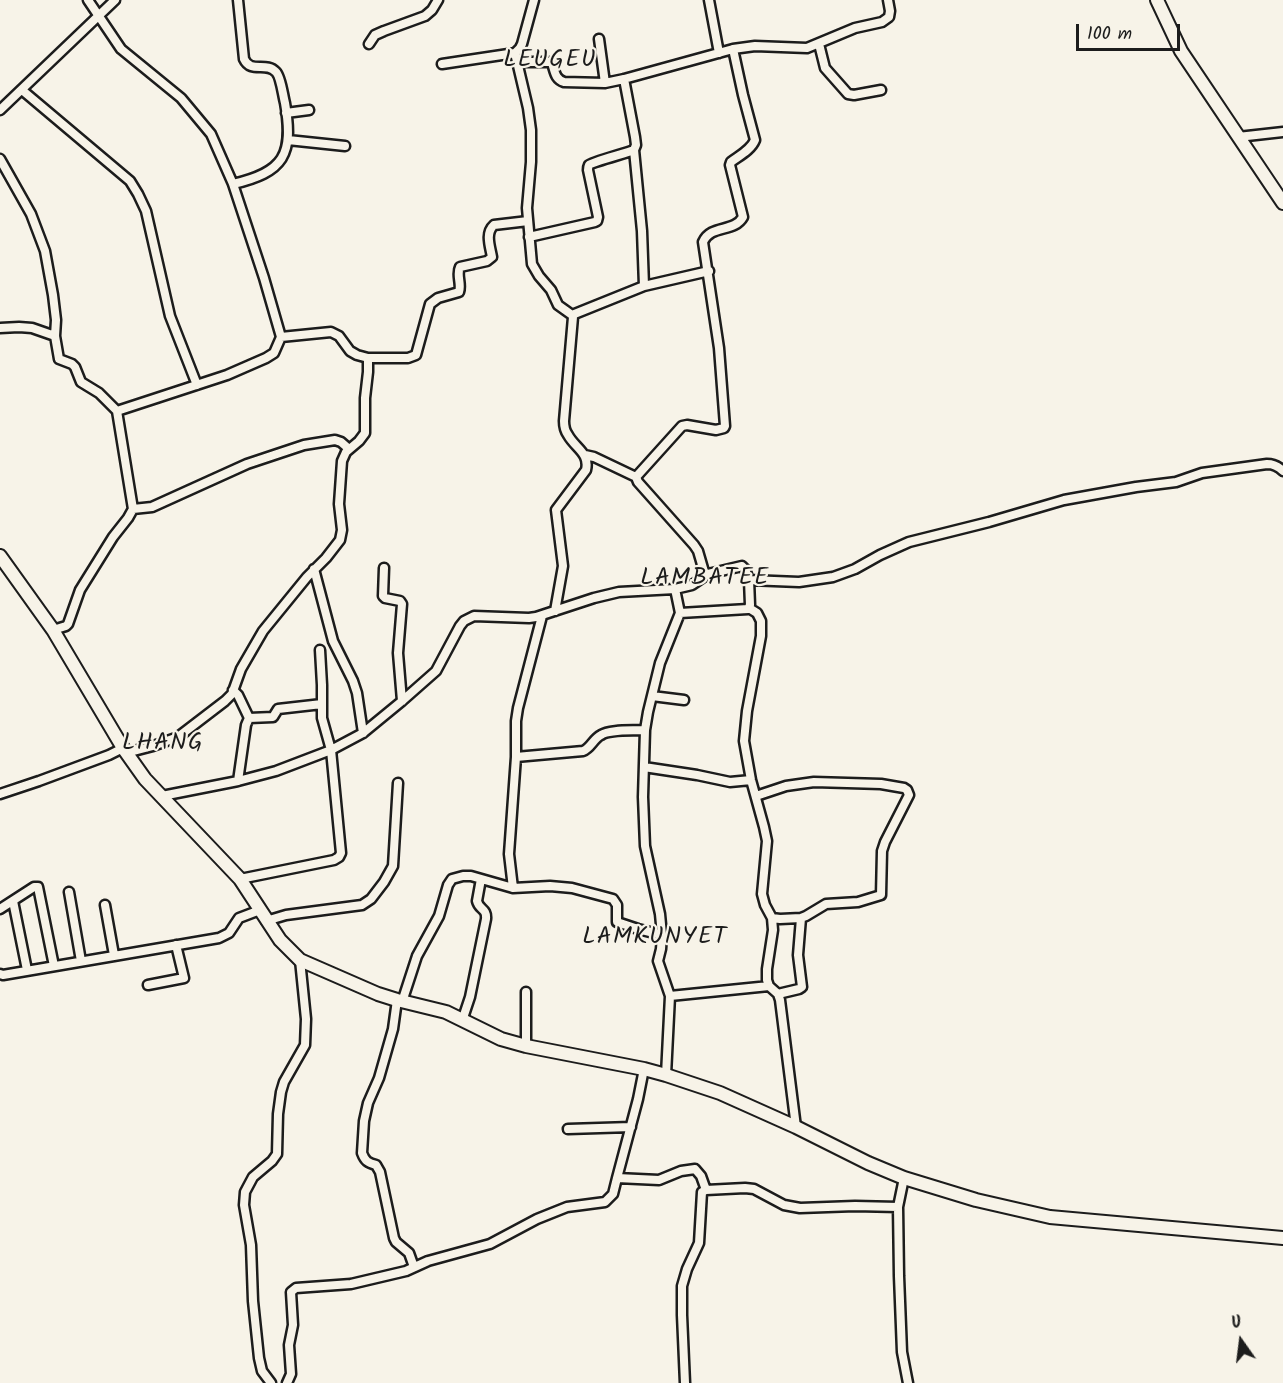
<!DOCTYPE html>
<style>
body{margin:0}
#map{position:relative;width:1283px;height:1383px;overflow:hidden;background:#f7f3e8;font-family:Kalam,sans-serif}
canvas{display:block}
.north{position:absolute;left:1211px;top:1311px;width:60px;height:60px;-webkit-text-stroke:4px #f7f3e8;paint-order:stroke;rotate:346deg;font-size:16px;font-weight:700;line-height:24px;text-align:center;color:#1c1c1c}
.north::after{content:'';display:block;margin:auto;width:21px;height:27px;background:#1c1c1c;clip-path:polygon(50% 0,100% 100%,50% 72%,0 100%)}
.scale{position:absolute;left:1076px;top:24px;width:104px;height:27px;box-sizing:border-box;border:3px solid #1c1c1c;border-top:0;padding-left:8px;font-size:18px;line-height:21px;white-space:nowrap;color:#1c1c1c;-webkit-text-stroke:4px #f7f3e8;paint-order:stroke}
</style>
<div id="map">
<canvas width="1283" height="1383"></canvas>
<div class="north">U</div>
<div class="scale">100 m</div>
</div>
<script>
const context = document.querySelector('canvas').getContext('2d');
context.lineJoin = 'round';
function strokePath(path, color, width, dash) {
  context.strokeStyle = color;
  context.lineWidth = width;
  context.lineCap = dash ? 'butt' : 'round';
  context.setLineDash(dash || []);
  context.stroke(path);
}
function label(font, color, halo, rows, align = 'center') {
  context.font = font + ' Kalam,sans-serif';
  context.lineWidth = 4.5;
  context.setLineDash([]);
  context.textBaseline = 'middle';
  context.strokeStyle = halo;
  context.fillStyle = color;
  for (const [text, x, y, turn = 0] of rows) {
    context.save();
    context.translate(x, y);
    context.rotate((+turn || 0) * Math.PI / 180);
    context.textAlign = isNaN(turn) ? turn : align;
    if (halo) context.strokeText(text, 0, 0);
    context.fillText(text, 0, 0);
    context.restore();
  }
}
const street = new Path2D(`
 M88,0L121,49L181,98L211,134L233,184L264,278L281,337
 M709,0L719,53
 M599,39L605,83
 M369,44L375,35L384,31L425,16L432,10L438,0
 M819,44L825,68L848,94L854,95L881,90
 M515,53L528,108L531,130V162L527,208L532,264L539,276L551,290L558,305L572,315L573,317L564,421C564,426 565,431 568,435C575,448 590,453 586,470L556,510L563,566L555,611
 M517,62H549L552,63C555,72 555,79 564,82L605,83L624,79L733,49L755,46L807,48L855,28L882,22L889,17L890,11L888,0
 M442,64L515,53L520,48L522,44L534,0
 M624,79L635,137L636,145L634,150L642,231L644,286
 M22,90L130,181L138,194L146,211L170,316L197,385
 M0,110L115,0
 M286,113L309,110
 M1238,137L1283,132
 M288,140L345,146
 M0,159L31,214L45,251L53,295L56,320L55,336L59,359L72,364L75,367L81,382L99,393L117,411L227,375L266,358L274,353L281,337L331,332L339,336L350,351L357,355L368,358V372L365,398V433L359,441L346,452L342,461L339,504L342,530L340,540L326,558L307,577L263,631L241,669L232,694L225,701L178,737L153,746L126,753
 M233,184C284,172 294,155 285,103C283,96 281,77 276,72C266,61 251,74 244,59L238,0
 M529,237L595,222L597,221L598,217L588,170C588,168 588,167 589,165C592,162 627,153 634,150
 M572,315L644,286L709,271
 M0,328L19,327L32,328L55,336
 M368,358H408L416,355L430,304L438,298L459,292C462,284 456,275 460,267L487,261L492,257C490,246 485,233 494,225L528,221
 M585,455L594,457L636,477L638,482L694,545L698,551L705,575
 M636,477L682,426L687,425L716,430L724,428L725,426L719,348L703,242C711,224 734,233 743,217L730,165L731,162C739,156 751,150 755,140L743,95L733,49
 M133,509L152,507L247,464L304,445L335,440L341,442L349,449
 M384,568L383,596L385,598L400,601L402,604L398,653L402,701
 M314,569L333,641L353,681L357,693L363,733
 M749,608L757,613L761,621V636L747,711L744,741L751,780L764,827L767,841L762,894L765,905L772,918L773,930L767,969V980L769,986L778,994L780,1000L796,1127
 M680,613L748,609L750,605L749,580
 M53,630L66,626L68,624L80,590L113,537L128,518L133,509L117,411
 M233,690L238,695L249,718
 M652,696L684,700
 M516,757L583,751C591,748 593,739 601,735C610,729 633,731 645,730
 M644,767L697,775L730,782L751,780
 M238,781L246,725L249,718L273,717L278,709L322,704
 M0,794L39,781L109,755L123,748
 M162,796L238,781L276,771L331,750L363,733L402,701L436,671L460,626L464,621L474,616L529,618L536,617L594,598L619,592L675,589L692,585L708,574L742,566L745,569L749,580L799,582L833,577L855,569L880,555L909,542L989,522L1064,500L1136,487L1176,482L1202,473L1267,464C1274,464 1278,466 1283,471
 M756,796L786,786L814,782L881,784L904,788L907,790L909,795L885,842L882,851L881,895L858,902L826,904L806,916L801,918L780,919L772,918
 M240,879L334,860L339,857L341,853L331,750L322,718V685L320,650
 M513,888L509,854L516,757V721L518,708L542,616
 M69,892L81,961
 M13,901L27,970
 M105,905L114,955
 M0,909L34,887H38L54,966
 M266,921L286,915L362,905L371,899L384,882L393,866L398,783
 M0,974L3,975L219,938L229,933L239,918L260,910
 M148,985L184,978L176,945
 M778,994L799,989L802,987L798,955L801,918
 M670,996L769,986
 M397,1000L393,1029L379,1078L368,1103L364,1121L362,1153C365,1161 368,1163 376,1165L380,1172L394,1238L396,1242L409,1253L414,1267
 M402,1002L417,956L439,916L448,885L452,879L463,876H471L513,888L550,886L572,888L613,899L617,905V922L638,929L662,935
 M463,1018L470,997L486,919C487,908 479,910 477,901L481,879
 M526,1046V992
 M666,1075L670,996L658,961L661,949L662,935L660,914L645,846L643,797L645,730L648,712L660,663L680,613L675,589
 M568,1129L631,1127
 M617,1178L659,1180L681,1171L695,1169L701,1176L706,1190
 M904,1178L898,1207L899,1276L902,1352L908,1383
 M271,1383L262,1371L259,1358L253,1301L251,1245L244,1205L245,1192L253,1177L272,1161L277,1154L278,1114L281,1092L284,1082L305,1045L306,1019L300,960
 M287,1383L291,1374L289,1345L293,1325L291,1292L296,1288L351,1284L406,1271L428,1261L490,1244L537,1219L567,1207L605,1202L613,1194L617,1178L638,1099L644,1069
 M685,1383L682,1315V1286L687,1269L699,1243L702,1192L706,1190L745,1188L754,1189L784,1205L800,1208L855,1206L898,1207`);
const secondary = new Path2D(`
 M1157,0L1181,51L1283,203
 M0,556L53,630L123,748L145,779L240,879L280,940L300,960L378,994L397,1000L446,1012L501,1039L526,1046L644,1069L666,1075L720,1093L796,1127L868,1163L904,1178L976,1200L1050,1217L1283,1238`);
const quarterNames = [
 ["LEUGEU",550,62],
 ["LAMBATEE",705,580],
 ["LHANG",163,745],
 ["LAMKUNYET",655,939]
];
strokePath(street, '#1c1c1c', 13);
strokePath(secondary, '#1c1c1c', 16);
strokePath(street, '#f7f3e8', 8);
strokePath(secondary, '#f7f3e8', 12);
context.letterSpacing = '1.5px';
label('24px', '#1c1c1c', '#f7f3e8', quarterNames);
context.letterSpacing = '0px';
</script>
